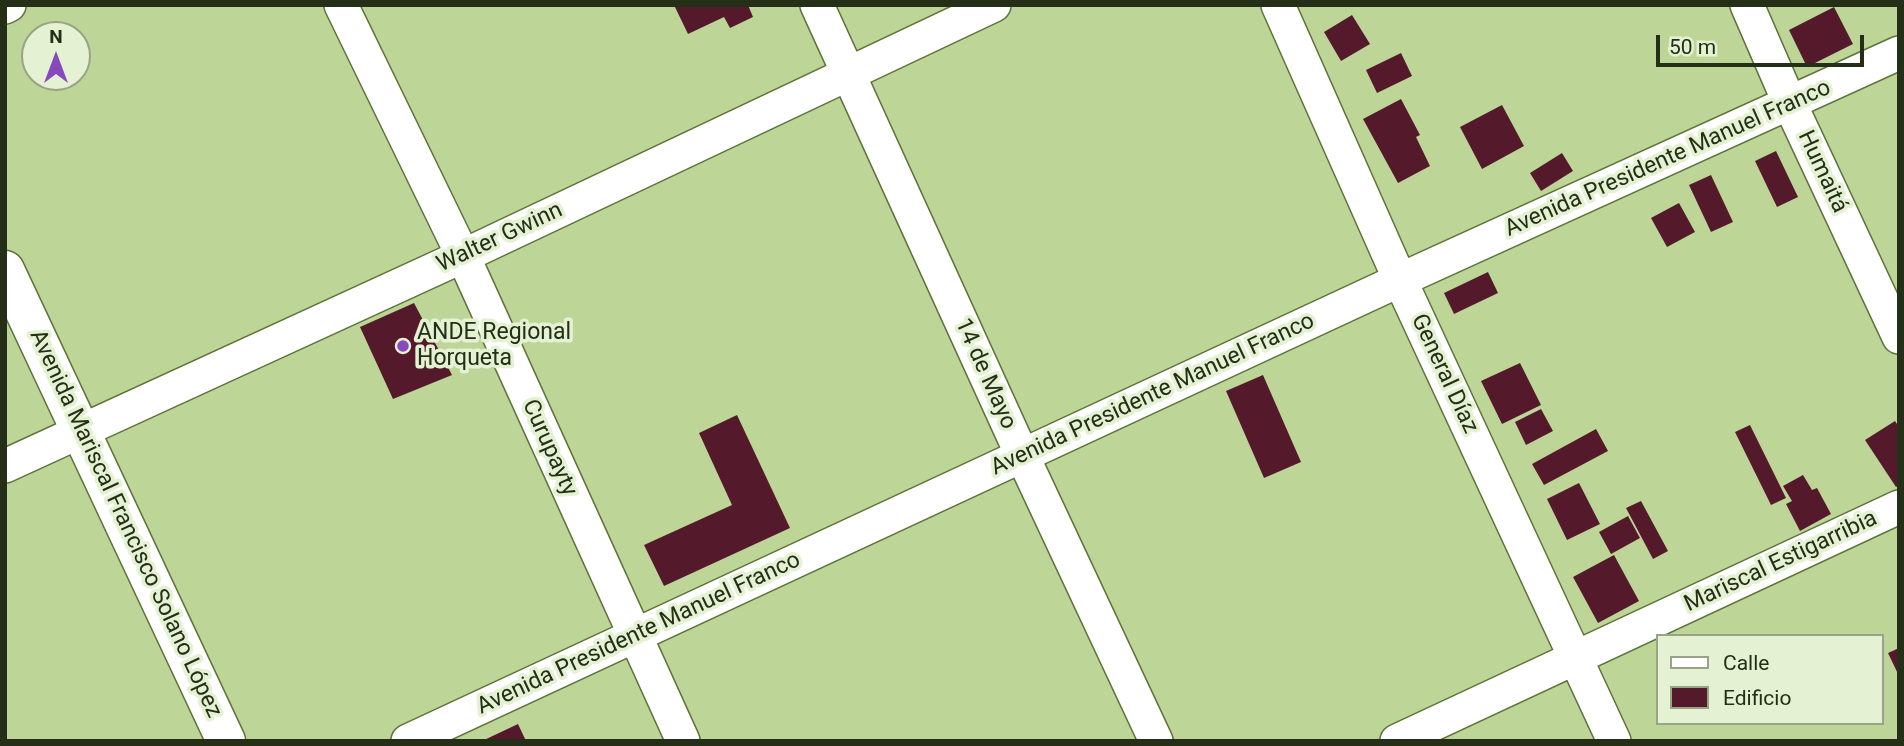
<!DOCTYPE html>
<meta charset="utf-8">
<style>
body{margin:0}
#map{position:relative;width:1904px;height:746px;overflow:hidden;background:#bdd698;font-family:Roboto,sans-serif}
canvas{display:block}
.frame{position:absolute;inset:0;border:7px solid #252e16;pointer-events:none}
.legend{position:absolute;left:1656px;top:634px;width:228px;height:91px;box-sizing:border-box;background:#e4f1d2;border:2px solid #98a387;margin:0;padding:9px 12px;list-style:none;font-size:21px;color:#252e16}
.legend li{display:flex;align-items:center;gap:14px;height:35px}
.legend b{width:35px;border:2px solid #98a387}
.north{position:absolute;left:21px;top:21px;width:70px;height:70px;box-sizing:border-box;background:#e4f1d2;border:2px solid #98a387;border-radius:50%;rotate:0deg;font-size:19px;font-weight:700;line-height:28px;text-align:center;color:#252e16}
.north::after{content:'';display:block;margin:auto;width:24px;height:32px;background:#8849be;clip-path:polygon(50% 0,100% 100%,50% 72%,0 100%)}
.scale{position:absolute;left:1656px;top:35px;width:208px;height:32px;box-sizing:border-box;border:4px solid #252e16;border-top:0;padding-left:9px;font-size:21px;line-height:24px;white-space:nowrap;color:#252e16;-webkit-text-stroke:5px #e4f1d2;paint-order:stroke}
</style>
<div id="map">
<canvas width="1904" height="746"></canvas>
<div class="frame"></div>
<ul class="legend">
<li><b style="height:9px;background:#fff"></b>Calle</li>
<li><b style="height:19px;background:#541a2b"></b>Edificio</li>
</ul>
<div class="north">N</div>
<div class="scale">50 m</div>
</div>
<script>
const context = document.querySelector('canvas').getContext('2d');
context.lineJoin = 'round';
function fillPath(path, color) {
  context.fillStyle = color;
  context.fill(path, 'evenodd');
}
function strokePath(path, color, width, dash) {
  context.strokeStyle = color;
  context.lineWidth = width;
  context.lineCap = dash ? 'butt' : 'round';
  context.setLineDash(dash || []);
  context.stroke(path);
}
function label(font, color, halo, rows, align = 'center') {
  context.font = font + ' Roboto,sans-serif';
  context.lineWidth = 7;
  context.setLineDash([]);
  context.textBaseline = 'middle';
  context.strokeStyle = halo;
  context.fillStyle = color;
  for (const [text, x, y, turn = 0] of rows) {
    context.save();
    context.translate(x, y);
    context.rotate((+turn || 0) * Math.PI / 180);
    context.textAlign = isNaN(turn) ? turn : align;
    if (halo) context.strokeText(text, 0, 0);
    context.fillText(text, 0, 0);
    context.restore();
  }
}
const building = new Path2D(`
 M674,5H748L753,17L730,28L724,17L688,34Z
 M1834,7L1853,44L1807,67L1789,30Z
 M1352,15L1370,44L1341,61L1324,32Z
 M1401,53L1412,76L1377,93L1366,70Z
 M1401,99L1420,135L1416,137L1430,166L1398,183L1363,119Z
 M1502,105L1524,146L1482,169L1460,127Z
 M1776,151L1798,197L1777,207L1755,161Z
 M1562,153L1573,171L1541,191L1530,173Z
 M1711,175L1733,222L1711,232L1689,185Z
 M1679,203L1695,232L1667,247L1651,218Z
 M1488,272L1498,293L1454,314L1444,293Z
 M414,303L452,375L393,399L360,327Z
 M1520,363L1541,405L1502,424L1481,381Z
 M1263,375L1301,462L1264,478L1226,391Z
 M1541,409L1553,431L1526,445L1515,422Z
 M737,415L790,528L664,586L644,545L732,505L699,433Z
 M1895,421L1899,427V485L1896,487L1865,440Z
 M1750,425L1786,498L1771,505L1735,432Z
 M1596,429L1608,451L1544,485L1532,464Z
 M1803,475L1812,490L1817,488L1831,514L1800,531L1786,504L1792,501L1783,486Z
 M1579,483L1600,524L1567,540L1547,499Z
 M1641,501L1668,551L1653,559L1626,508Z
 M1628,516L1640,538L1611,554L1599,532Z
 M1614,555L1639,601L1598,623L1573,577Z
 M1899,648V676L1888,653Z
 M518,724L526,741H482Z`);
const minor = new Path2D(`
 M341,5L463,256L683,741
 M817,5L1022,455L1156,741
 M1278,5L1400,280L1614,741
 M1747,5L1790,104L1899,337
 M5,7L9,5
 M5,466L463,256L994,5
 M408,741L1400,280L1899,53
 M1397,741L1899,507`);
const tertiary = new Path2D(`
 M5,270L226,741`);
const markers = [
 [403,346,7,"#8849be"]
];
const streetNames = [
 ["Avenida Presidente Manuel Franco",1668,159,-24],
 ["Humaitá",1822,172,65],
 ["Walter Gwinn",500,238,-25],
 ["14 de Mayo",985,374,66],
 ["General Díaz",1444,374,65],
 ["Avenida Presidente Manuel Franco",1153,395,-25],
 ["Curupayty",549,448,66],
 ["Avenida Mariscal Francisco Solano López",125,524,65],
 ["Mariscal Estigarribia",1781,562,-25],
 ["Avenida Presidente Manuel Franco",639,634,-25]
];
const poiNames = [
 ["ANDE Regional",417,333],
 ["Horqueta",417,359]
];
fillPath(building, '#541a2b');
strokePath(minor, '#5d7339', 36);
strokePath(tertiary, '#5d7339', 41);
strokePath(minor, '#fff', 33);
strokePath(tertiary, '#fff', 38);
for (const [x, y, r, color] of markers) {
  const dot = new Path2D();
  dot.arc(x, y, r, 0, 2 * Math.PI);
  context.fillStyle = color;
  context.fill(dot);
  strokePath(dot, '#e4f1d2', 2.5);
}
label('23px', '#252e16', '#e4f1d2', streetNames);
label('23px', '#252e16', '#e4f1d2', poiNames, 'left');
</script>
